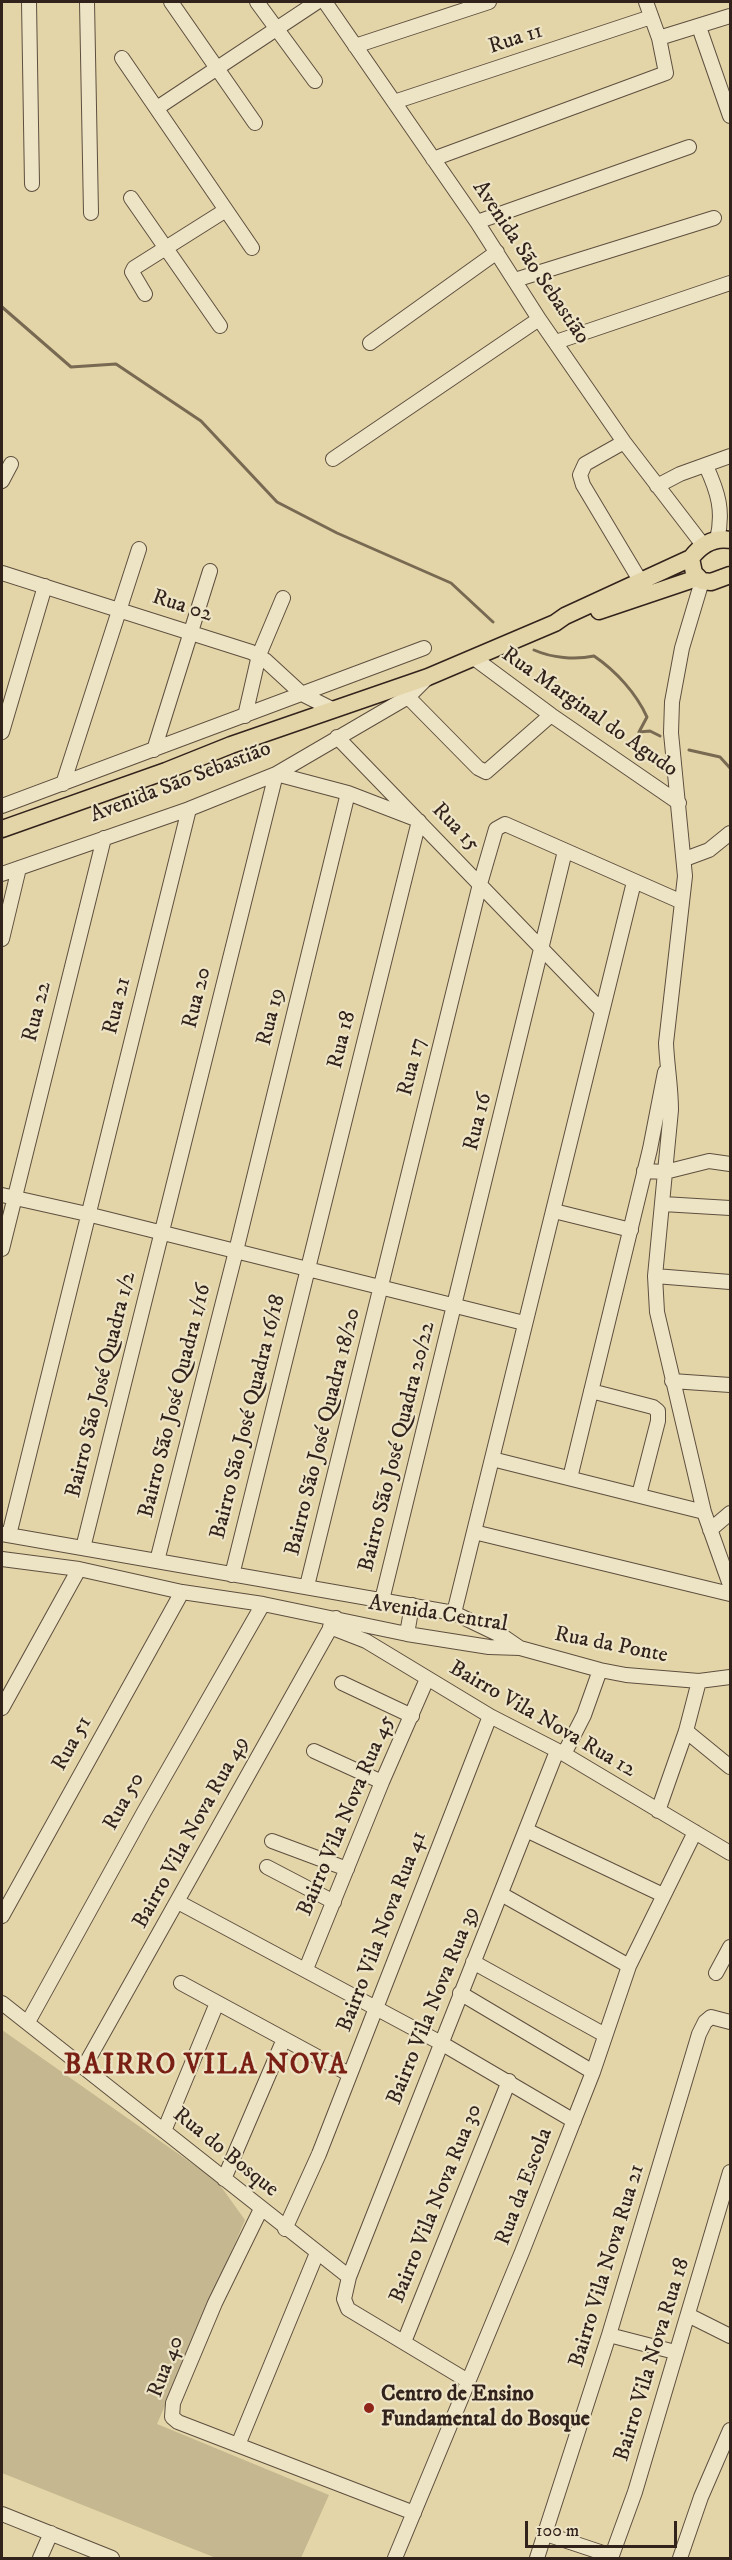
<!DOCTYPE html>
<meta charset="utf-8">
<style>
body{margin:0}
#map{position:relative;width:732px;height:2560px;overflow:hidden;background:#e3d5a7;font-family:"IM FELL DW Pica",serif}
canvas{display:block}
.frame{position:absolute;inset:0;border:3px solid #32221c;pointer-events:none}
.scale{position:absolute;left:525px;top:2521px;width:152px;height:27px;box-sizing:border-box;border:3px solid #32221c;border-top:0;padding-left:8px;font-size:18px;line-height:21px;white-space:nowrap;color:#32221c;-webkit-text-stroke:4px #ede4c6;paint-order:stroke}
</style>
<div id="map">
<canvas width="732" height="2560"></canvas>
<div class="frame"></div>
<div class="scale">100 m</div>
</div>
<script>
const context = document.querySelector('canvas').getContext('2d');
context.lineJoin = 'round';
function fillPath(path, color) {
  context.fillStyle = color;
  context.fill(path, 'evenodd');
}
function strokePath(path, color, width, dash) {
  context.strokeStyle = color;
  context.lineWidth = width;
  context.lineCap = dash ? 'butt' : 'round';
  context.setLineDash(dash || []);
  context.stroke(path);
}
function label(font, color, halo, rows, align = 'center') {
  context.font = font + ' "IM FELL DW Pica",serif';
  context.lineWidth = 4.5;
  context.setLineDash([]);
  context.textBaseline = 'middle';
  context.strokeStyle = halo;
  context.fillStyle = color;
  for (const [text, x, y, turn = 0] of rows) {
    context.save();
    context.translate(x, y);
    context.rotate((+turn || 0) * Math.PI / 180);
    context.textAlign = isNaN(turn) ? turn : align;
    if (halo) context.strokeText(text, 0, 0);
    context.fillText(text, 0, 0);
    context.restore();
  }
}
const green = new Path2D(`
 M2,2030L217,2181L245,2220L157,2424L329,2495L301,2558H216L2,2473Z`);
const stream = new Path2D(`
 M2,307L71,367L116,364L201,421L277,502L337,533L451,583L493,622
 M534,650C552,658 575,660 594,656C616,671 636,693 647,717L639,732L650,731L660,736
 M689,750L720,757L730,768`);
const minor = new Path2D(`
 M29,2L32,184
 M87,2L91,213
 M171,2L255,123
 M257,2L315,81
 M325,2L477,222L539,319L624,442L703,545
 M699,27L730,116
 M659,38L730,16
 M355,46L489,2
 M122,58L252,248
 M394,102L651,17
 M157,108L317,2
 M433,159L666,73L659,38L646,2
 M131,198L220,326
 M477,222L689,147
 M515,280L714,218
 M145,294L132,272L134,268L226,210
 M556,342L730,283
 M370,343L497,252
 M624,442L585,464L580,475L583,485L641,582
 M333,459L539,319
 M706,466C718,492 724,511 717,540
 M2,481L11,464
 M657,486L680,474L730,456
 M2,573L251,652L265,660L302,694L334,710
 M702,581L682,648L672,702L671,733L685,876L666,1043C667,1066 671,1087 671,1110L655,1276L657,1312L704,1512L730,1585
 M474,658L551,715L679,803
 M408,697L478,768L486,772L551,715
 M245,716L259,655L283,598
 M2,732L45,586
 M337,737L602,1011
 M154,750L210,571
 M276,774L348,793L413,818
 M63,784L139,549
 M2,806L424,648
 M685,859L709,850L730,833
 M2,874L189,809L276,774L408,697L427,678
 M2,939L19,868
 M644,1171L665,1172L709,1161L730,1164
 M2,1195L87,1214L524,1323
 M663,1204L730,1208
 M554,1211L631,1230
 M2,1249L104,838
 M655,1276L730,1282
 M672,1381L730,1385
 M591,1391L653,1407L658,1411V1421L639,1495
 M492,1459L704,1512
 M570,1478L650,1149L665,1072
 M710,1530L730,1513
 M474,1532L730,1594
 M2,1534L454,1613L504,1637L520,1648
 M9,1535L189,809
 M83,1548L276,774
 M2,1559L79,1569L182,1592L263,1604L407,1634L489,1647L520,1648L600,1670L626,1675L699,1681L730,1677
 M157,1561L236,1251L348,793
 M232,1575L419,821
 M307,1586L480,884L496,829L505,824L682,902
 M382,1600L565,851
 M454,1613L634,882
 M330,1627L366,1641L490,1716L564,1754L730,1853
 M407,1634L412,1605
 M342,1683L412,1716
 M2,1708L79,1569
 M686,1731L730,1767
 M314,1751L382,1782
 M564,1754L584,1715L600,1670
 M658,1811L686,1731L699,1681
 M526,1830L663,1895
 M272,1841L347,1869
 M267,1867L334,1902
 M501,1894L629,1966
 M178,1902L441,2043L574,2121
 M2,1916L182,1592
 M473,1962L605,2035
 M306,1969L382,1782L427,1679
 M716,1973L730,1947
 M181,1983L349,2074
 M460,1993L593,2072
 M2,2003L349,2277
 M28,2022L144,1812L263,1604
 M84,2067L336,1618
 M164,2131L217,2003
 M224,2179L284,2039
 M261,2209L215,2303L173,2403L172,2417L178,2422L414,2513
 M285,2229L319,2154L490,1716
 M688,2315L730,2336
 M609,2335L675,2352
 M404,2342L509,2081
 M468,2381L348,2309L344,2299L349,2277L557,1751
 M238,2445L317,2253
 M2,2514L112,2558
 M546,2534L612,2556
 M40,2558L51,2533
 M395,2558L522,2252L593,2072L629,1966L695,1832
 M537,2558L609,2335L699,2034L705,2022L711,2017L730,2022
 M611,2558L635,2492L730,2172
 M680,2558L701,2497L730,2430`);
const major = new Path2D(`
 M730,540C714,537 701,545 691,558L694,573L702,581L711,582L730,575
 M599,611L697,578
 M2,829L166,771L231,745L428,677L555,623L565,616L691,558`);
const markers = [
 [369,2408,6,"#8f2418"]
];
const streetNames = [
 ["Rua 11",516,40,-18],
 ["Avenida São Sebastião",530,263,56],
 ["Rua 02",182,607,18],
 ["Rua Marginal do Agudo",589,713,35],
 ["Avenida São Sebastião",181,783,-21],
 ["Rua 15",455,828,46],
 ["Rua 20",198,998,-76],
 ["Rua 21",118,1006,-76],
 ["Rua 22",38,1012,-76],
 ["Rua 19",272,1017,-76],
 ["Rua 18",343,1040,-76],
 ["Rua 17",413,1067,-76],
 ["Rua 16",479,1122,-76],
 ["Bairro São José Quadra 1/2",102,1385,-76],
 ["Bairro São José Quadra 1/16",176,1401,-76],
 ["Bairro São José Quadra 16/18",249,1417,-76],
 ["Bairro São José Quadra 18/20",324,1432,-76],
 ["Bairro São José Quadra 20/22",398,1447,-76],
 ["Avenida Central",438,1615,9],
 ["Rua da Ponte",611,1646,11],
 ["Bairro Vila Nova Rua 12",542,1720,30],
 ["Rua 51",73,1744,-61],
 ["Rua 50",125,1802,-61],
 ["Bairro Vila Nova Rua 45",347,1816,-67],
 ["Bairro Vila Nova Rua 49",192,1833,-61],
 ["Bairro Vila Nova Rua 41",383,1932,-69],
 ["Bairro Vila Nova Rua 39",434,2006,-68],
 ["Rua do Bosque",225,2153,39],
 ["Rua da Escola",525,2187,-69],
 ["Bairro Vila Nova Rua 30",437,2204,-68],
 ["Bairro Vila Nova Rua 21",608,2266,-73],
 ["Bairro Vila Nova Rua 18",653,2360,-73],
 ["Rua 40",167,2367,-69]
];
const poiNames = [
 ["Centro de Ensino",381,2395],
 ["Fundamental do Bosque",381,2420]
];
const districtNames = [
 ["BAIRRO VILA NOVA",206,2067]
];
fillPath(green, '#c5b78f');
strokePath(stream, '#786953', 3);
strokePath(minor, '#5e4f3f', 16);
strokePath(major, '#32221c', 19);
strokePath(minor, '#ede4c6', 14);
strokePath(major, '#e3d5a7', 16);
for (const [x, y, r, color] of markers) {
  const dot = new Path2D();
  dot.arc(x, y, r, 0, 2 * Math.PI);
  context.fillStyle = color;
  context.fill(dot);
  strokePath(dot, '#ede4c6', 2);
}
label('22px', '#32221c', '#ede4c6', streetNames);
label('bold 22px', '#32221c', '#ede4c6', poiNames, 'left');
context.letterSpacing = '1.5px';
label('bold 28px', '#7a1f14', '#ede4c6', districtNames);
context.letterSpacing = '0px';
</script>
